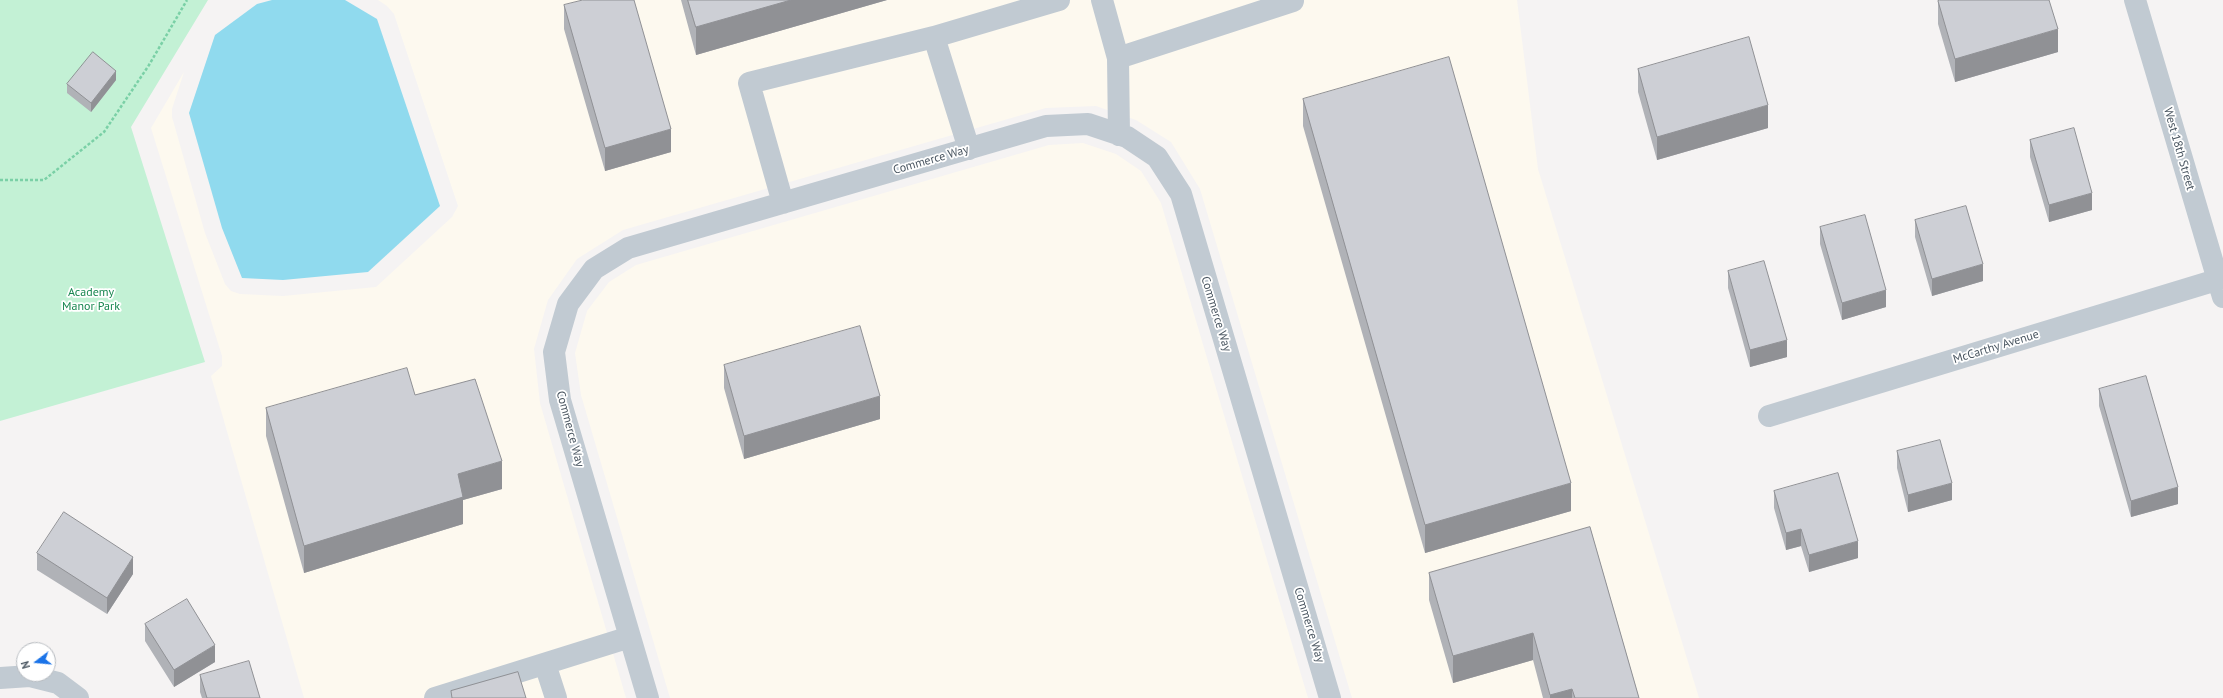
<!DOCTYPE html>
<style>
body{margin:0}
#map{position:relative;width:2223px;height:698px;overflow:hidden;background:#f5f3f3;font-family:"PT Sans",sans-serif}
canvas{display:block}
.north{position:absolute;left:16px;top:642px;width:40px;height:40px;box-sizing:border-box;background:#fff;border:1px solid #b7bbc0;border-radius:50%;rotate:254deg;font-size:11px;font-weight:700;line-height:16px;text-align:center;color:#4a5661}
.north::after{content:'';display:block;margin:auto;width:14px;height:18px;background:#1a73e8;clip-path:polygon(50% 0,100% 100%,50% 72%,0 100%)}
</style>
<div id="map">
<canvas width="2223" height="698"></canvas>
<div class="north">N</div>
</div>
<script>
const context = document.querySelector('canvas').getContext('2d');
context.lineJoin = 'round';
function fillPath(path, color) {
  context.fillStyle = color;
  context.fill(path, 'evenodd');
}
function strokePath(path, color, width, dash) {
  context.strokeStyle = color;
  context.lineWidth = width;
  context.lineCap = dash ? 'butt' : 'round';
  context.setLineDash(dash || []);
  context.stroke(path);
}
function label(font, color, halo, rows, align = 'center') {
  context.font = font + ' "PT Sans",sans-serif';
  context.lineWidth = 3.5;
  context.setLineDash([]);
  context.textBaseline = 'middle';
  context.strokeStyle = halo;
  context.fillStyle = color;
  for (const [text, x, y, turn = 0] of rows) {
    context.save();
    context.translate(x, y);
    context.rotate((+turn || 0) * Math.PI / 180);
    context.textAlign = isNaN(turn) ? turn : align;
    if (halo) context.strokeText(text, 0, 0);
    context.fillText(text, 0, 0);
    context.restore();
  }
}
const commercial = new Path2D(`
 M378,0H1517L1538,169L1699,698H1352L1200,189L1171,142L1136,120L1096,106L1046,108L623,230L577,259L548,300L534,349L540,403L626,698H304L211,376L222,366V356L151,128L184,72L172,109V117L205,233L225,284L231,291L240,294L283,296L376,287L452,217L458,206L394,14L387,6Z
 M1083,143L1116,154L1141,171L1161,203L1308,698H670L581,395L575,353L587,311L609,282L636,265L1049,145Z`);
const green = new Path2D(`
 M0,0H208L131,127L205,362L0,421Z`);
const water = new Path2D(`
 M272,0H345L377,19L440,206L368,272L283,280L242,278L222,228L189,113L215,35L257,4Z`);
const path = new Path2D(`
 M0,180H44L104,132L149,65L187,0`);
const minor = new Path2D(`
 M1102,0L1118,58L1119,135
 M2135,0L2223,297
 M934,37L969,149
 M1118,58L1293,1
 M783,203L749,83L934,37L1059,0
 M1769,416L2223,278
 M545,664L556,698
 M0,678L30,676L58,683L78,698
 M435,698L630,637
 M648,698L560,400L554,352L568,304L594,269L628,248L1046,126L1088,124L1127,137L1157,157L1181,194L1330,698`);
const wall = new Path2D(`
 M681,0H887L696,55Z
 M1938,1L2058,52L1955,82L1938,24Z
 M564,5L671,152L605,171L564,29Z
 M1638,69L1768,128L1657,160L1638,92Z
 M116,80L91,112L67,93V84Z
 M1303,99L1571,511L1425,553L1303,126Z
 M2030,140L2092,210L2049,222L2030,157Z
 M1915,220L1983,281L1932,296L1915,237Z
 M1820,227L1886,307L1842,320L1820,244Z
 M1728,271L1787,357L1750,367L1728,288Z
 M724,365L880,419L744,459L724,388Z
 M2099,389L2178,504L2131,517L2099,406Z
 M415,395L502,489L463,500V524L304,573L266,436V408Z
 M1897,451L1952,500L1908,512L1897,468Z
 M1774,491L1858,558L1809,572L1801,546L1786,550L1774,508Z
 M1590,527L1639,698H1543L1533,660L1453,683L1429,600V573Z
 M37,553L133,574L107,614L37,570Z
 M145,624L215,662L174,687L145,641Z
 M200,675L260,698H202L200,692Z`);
const shadedWall = new Path2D(`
 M791,0H887L696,55V27Z
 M2058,29V52L1955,82V59Z
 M116,71V80L91,112V103Z
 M1768,105V128L1657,160V137Z
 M671,129V152L605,171V148Z
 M2092,193V210L2049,222V205Z
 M1983,264V281L1932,296V279Z
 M1886,290V307L1842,320V303Z
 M1787,340V357L1750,367V350Z
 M880,396V419L744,459V436Z
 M502,461V489L463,500V524L304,573V546L458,474Z
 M1571,483V511L1425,553V525Z
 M1952,483V500L1908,512V495Z
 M2178,487V504L2131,517V501Z
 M1801,529V546L1786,550V533Z
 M1858,541V558L1809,572V555Z
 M133,557V574L107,614V598Z
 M1533,633V660L1453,683V656Z
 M215,645V662L174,687V670Z
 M1572,689V698H1550V695Z`);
const building = new Path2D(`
 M583,0H634L671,129L605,148L564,5Z
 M688,0H791L696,27Z
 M1940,0H2049L2058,29L1955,59L1938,1Z
 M1749,37L1768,105L1657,137L1638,69Z
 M93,52L116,71L91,103L67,84Z
 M1449,57L1571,483L1425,525L1303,99Z
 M2074,128L2092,193L2049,205L2030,140Z
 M1966,206L1983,264L1932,279L1915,220Z
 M1865,215L1886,290L1842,303L1820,227Z
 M1764,261L1787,340L1750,350L1728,271Z
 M860,326L880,396L744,436L724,365Z
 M407,368L415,395L475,379L502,461L458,474L463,497L304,546L266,408Z
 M2146,376L2178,487L2131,501L2099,389Z
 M1940,440L1952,483L1908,495L1897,451Z
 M1838,473L1858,541L1809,555L1801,529L1786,533L1774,491Z
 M64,512L133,557L107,598L37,553Z
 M1590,527L1639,698H1575L1572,689L1550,695L1533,633L1453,656L1429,573Z
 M187,599L215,645L174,670L145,624Z
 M249,661L260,698H207L200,675Z
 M518,672L526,698H452L451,691Z`);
const streetNames = [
 ["West 18th Street",2179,149,74],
 ["Commerce Way",931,160,-16],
 ["Commerce Way",1216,314,73],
 ["McCarthy Avenue",1996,347,-17],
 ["Commerce Way",570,429,75],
 ["Commerce Way",1309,625,73]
];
const parkNames = [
 ["Academy",91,293],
 ["Manor Park",91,307]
];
fillPath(commercial, '#fdf9ef');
fillPath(green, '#c3f1d5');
fillPath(water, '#90daee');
strokePath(path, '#7ad0a6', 2.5, [3, 2]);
strokePath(minor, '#c1cad2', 22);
fillPath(wall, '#b0b2b7');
fillPath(shadedWall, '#909195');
fillPath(building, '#cdcfd5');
strokePath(building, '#909195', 1);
label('12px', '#4a5661', '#fff', streetNames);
label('12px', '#17864f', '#fff', parkNames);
</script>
